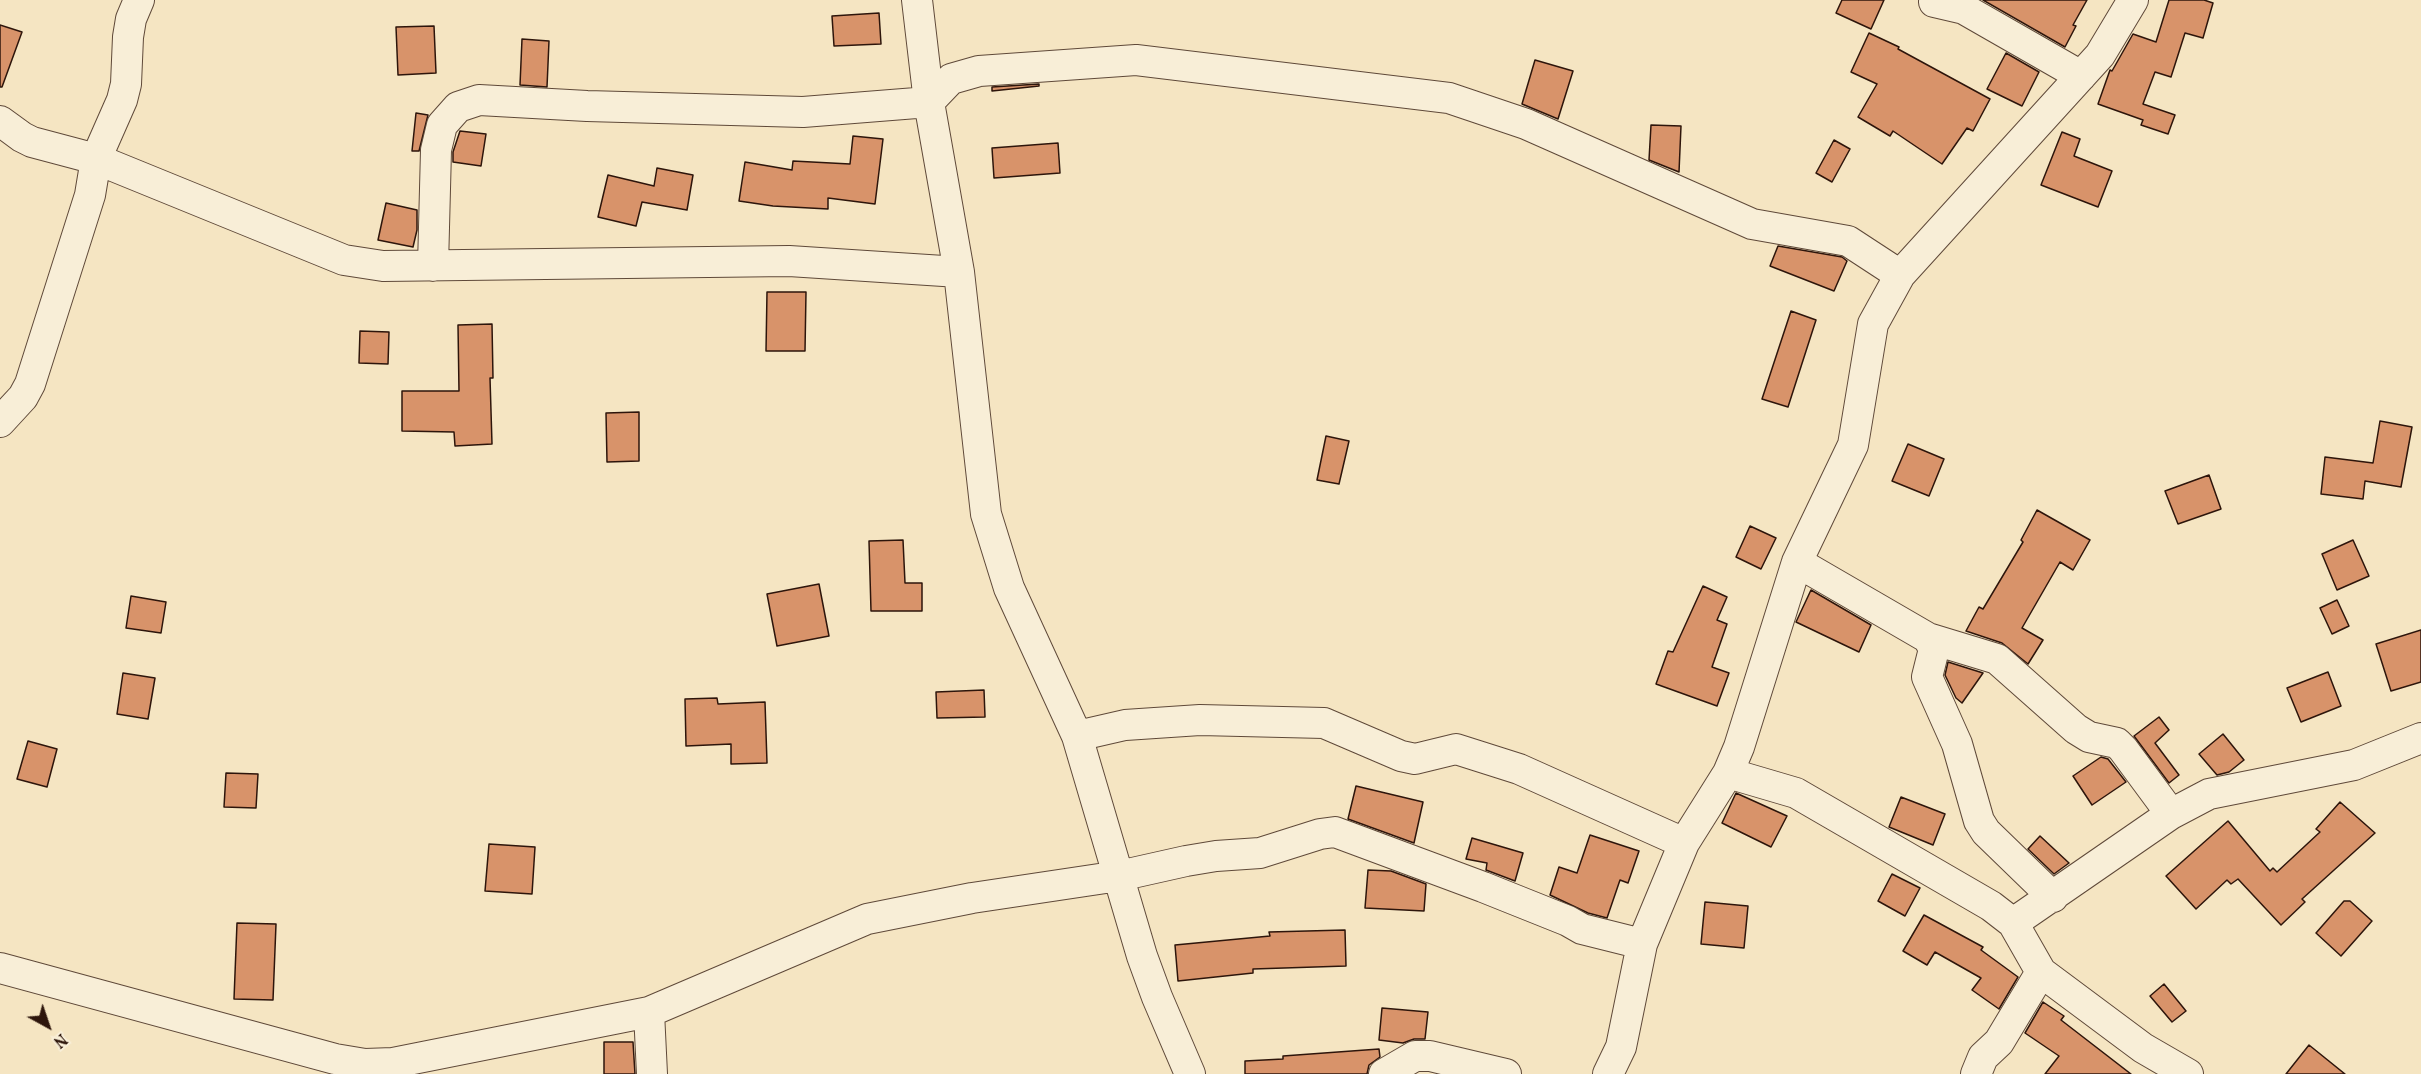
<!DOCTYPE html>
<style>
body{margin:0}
#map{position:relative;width:2421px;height:1074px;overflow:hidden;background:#f5e5c2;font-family:Vollkorn,serif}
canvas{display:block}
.north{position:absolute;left:18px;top:996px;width:60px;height:60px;-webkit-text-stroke:4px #f8eed7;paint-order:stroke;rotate:140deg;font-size:16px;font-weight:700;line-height:24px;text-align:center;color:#2d150b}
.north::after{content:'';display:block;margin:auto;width:21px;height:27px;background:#2d150b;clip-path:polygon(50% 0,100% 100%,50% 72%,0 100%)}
</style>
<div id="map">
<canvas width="2421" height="1074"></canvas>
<div class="north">N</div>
</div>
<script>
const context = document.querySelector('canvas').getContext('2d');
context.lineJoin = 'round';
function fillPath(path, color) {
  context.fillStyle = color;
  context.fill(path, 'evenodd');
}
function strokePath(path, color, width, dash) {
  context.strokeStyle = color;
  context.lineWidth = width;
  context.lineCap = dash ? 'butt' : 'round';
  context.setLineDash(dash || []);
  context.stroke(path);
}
const building = new Path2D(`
 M1842,0H1884L1871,29L1836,13Z
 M1983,0H2087L2073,25L2076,26L2065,47Z
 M2169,0H2204L2213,3L2203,38L2185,33L2171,77L2155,72L2143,104L2175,115L2168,134L2141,125L2143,120L2098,104L2110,70L2112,71L2133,34L2156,42Z
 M879,13L881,44L834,46L832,16Z
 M0,25L22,32L2,87H0Z
 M434,26L436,73L398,75L396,27Z
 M1869,33L1899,47L1898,49L1990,99L1973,131L1967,128L1942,164L1893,131L1890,136L1858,117L1877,84L1851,72Z
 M522,39L549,41L547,87L520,85Z
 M2006,53L2039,72L2022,106L1987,89Z
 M1535,60L1573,71L1558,119L1522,104Z
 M1039,84V86L992,91V87Z
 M416,113L428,115L419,151H412Z
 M1651,125L1681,126L1679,172L1649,160Z
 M460,131L486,134L481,166L453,162V152Z
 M2062,132L2080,139L2074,156L2112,171L2098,207L2041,185Z
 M853,136L883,139L875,204L828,198V209L773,206L739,201L745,162L792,170L793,161L850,164Z
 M1834,140L1850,149L1832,182L1816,173Z
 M1058,143L1060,173L994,178L992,148Z
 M657,168L693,175L687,210L642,202L636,226L598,217L608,175L654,186Z
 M386,203L417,210V230L413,247L378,240Z
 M1778,246L1842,257L1847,261L1834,291L1770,266Z
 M767,292H806L805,351H766Z
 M1791,311L1816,320L1788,407L1762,399Z
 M492,324L493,378H490L492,444L455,446L454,432L402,431V391H459L458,325Z
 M360,331L389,332L388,364L359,363Z
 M639,412V461L607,462L606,413Z
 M2380,421L2412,427L2401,487L2365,481L2363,499L2321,494L2325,457L2373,463Z
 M1326,436L1349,441L1339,484L1317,480Z
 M1908,444L1944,459L1929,496L1892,481Z
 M2209,475L2221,509L2178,524L2165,491Z
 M2037,510L2090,540L2073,570L2060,562L2022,628L2043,640L2028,664L2002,643L1966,631L1979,607L1983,609L2023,542L2021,540Z
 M1750,526L1776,538L1761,569L1736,557Z
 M903,540L905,583H922V611H871L869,541Z
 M2353,540L2369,576L2337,590L2322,554Z
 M819,584L829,636L777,646L767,594Z
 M1703,586L1727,597L1717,620L1727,624L1712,667L1729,673L1717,706L1656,684L1668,651L1673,652Z
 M1811,590L1871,625L1859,652L1796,622Z
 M131,596L166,602L161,633L126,628Z
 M2337,600L2349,626L2332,634L2320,608Z
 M2421,630V682L2391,691L2376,644Z
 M1948,662L1983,673L1962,703L1956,698L1945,675Z
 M2328,672L2341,706L2301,722L2287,688Z
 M123,673L155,678L148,719L117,714Z
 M984,690L985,717L937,718L936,692Z
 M717,698L718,704L765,702L767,763L731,764V744L686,746L685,699Z
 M2159,717L2169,730L2155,743L2179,775L2169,783L2134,736Z
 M2223,734L2244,760L2229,772L2217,775L2199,754Z
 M28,741L57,749L47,787L17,779Z
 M2101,757L2108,759L2126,782L2092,805L2073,776Z
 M226,773L258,774L256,808L224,807Z
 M1356,786L1423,802L1414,843L1348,819Z
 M1736,793L1787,816L1771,847L1722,823Z
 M1901,797L1945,814L1933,845L1889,827Z
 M2340,802L2375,833L2302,899L2305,902L2281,925L2238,879L2231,884L2227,880L2196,909L2166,876L2228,821L2270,871L2273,868L2277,872L2320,832L2316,829Z
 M1590,835L1639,851L1628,883L1620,880L1607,918L1588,913L1550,895L1559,867L1577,873Z
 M2040,836L2069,863L2054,874L2028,849Z
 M1472,838L1523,853L1515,881L1486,870L1487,863L1466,859Z
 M489,844L535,847L532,894L485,891Z
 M1368,870L1391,871L1426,884L1424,911L1365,908Z
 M1892,874L1920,888L1905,916L1878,901Z
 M2344,901H2350L2372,921L2341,956L2316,933Z
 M1705,902L1748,906L1744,948L1701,944Z
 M1924,915L1983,947L1981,950L2018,977L1999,1009L1972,990L1981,978L1935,952L1927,965L1903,951Z
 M237,923L276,924L273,1000L234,999Z
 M1345,930L1346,966L1253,969V973L1178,981L1175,945L1270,936L1269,932Z
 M2164,984L2186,1011L2172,1022L2150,996Z
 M2043,1002L2064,1016L2061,1020L2131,1074H2045L2059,1056L2025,1033Z
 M1382,1008L1428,1012L1425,1039H1414L1403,1043L1379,1040Z
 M604,1042H633L635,1074H604Z
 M2309,1045L2345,1074H2286Z
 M1379,1049L1380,1057L1369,1065L1367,1074H1245V1061L1283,1059V1056Z`);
const minor = new Path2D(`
 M917,0L929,102L959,272L986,514L1009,588L1077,736L1142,956L1157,997L1190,1074
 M1934,2L1964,9L2081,76
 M0,121L22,137L32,142L96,159L344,260L383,266L789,261L959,272
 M433,266L436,150L442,125L458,107L479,100L587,106L803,112L929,102L951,79L979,71L1136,60L1449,98L1526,124L1752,224L1848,241L1900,275
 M0,422L23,397L30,384L90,195L96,159L122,100L126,84L128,37L131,19L139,0
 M1797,562L1928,638L1934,649L1927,677L1957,744L1979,821L1986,832L2053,897
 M1928,638L1997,659L2076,729L2089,737L2117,743L2123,749L2171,814
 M1077,736L1125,725L1200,720L1324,723L1401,756L1415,759L1456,749L1519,769L1684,843
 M1728,773L1796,793L1991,906L2013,923L2041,972L2143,1048L2188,1074
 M2013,923L2171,814L2209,794L2354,765L2421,738
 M0,968L335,1059L365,1064L393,1063L649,1012L867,919L972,898L1119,876L1186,861L1216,856L1260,853L1320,834L1335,832L1483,887L1568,921L1582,929L1642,944
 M649,1012L652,1074
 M1384,1074L1415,1056H1430L1506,1074
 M1608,1074L1621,1047L1642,944L1684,843L1728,773L1739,747L1797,562L1853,445L1873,324L1900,275L2100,55L2133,0
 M1976,1074L1983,1057L1999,1042L2041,972`);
fillPath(building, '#d8936a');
strokePath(building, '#2d150b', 1.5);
strokePath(minor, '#5f4939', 32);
strokePath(minor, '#f8eed7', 30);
</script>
